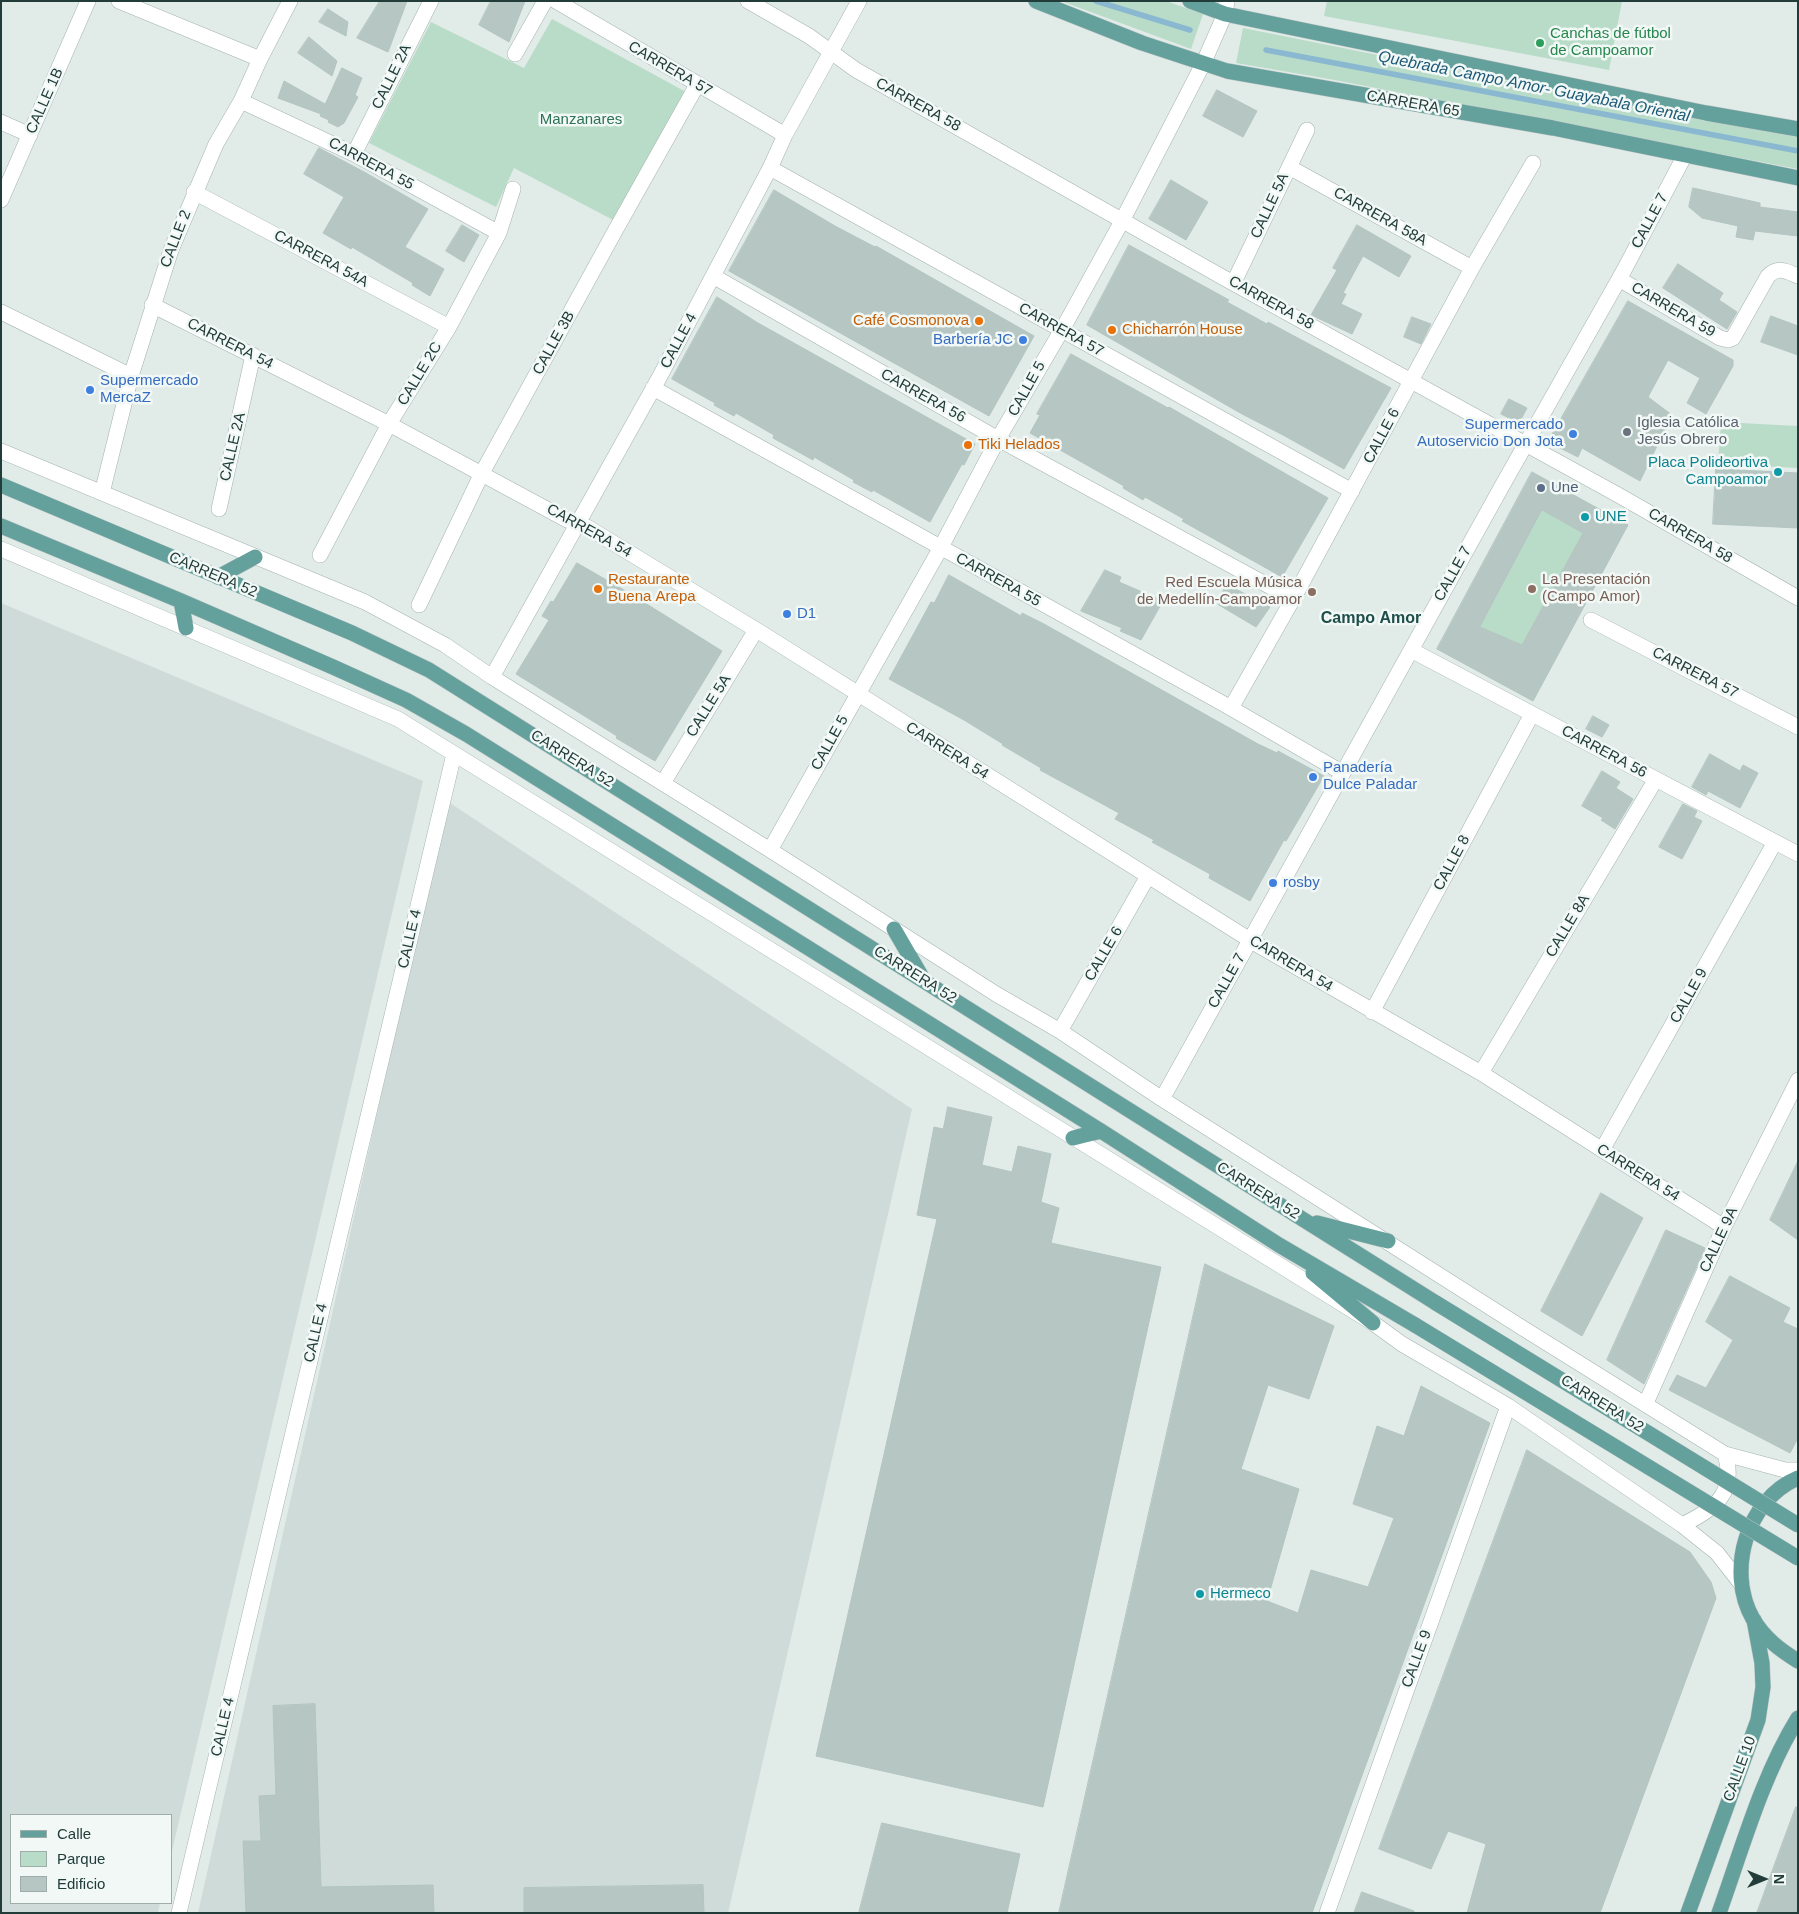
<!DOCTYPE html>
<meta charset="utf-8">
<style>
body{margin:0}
#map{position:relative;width:1799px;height:1914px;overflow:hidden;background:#e1ebe8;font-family:Helvetica,sans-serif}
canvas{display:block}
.frame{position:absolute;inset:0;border:2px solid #213c39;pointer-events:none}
.legend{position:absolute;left:10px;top:1814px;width:162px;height:90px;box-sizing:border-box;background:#f1f8f6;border:1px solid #9eadaa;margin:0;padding:6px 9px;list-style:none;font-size:15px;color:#213c39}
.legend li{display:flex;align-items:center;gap:10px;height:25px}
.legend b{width:25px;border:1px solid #9eadaa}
.north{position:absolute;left:1739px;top:1854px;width:50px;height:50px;-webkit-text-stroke:4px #f1f8f6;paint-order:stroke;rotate:90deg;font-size:14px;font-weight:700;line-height:20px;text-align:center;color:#213c39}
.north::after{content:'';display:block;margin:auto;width:18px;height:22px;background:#213c39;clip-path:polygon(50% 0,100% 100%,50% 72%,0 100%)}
</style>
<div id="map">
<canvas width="1799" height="1914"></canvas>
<div class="frame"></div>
<ul class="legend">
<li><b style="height:6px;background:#65a19c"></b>Calle</li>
<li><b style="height:14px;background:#b9dcc9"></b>Parque</li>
<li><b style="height:14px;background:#b6c6c2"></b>Edificio</li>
</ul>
<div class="north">N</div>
</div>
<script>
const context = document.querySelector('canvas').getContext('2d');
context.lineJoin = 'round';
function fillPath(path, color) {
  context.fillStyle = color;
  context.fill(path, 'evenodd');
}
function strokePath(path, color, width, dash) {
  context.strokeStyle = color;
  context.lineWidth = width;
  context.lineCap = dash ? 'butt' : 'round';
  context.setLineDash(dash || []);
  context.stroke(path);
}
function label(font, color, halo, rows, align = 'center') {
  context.font = font + ' Helvetica,sans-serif';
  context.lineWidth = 5;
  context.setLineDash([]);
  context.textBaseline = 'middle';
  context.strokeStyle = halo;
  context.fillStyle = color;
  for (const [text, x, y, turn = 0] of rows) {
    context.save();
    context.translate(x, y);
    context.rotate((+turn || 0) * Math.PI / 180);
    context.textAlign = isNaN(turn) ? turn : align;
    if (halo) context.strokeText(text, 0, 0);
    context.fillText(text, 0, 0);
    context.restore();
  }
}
const built = new Path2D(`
 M1,603L423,781L171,1855V1815H11V1903H160L158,1913H1Z
 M447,801L912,1109L728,1913H198Z`);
const green = new Path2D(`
 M1061,1H1166L1203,14L1191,49Z
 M1327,1H1622L1609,70L1324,16Z
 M552,19L686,92L617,222L514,168L496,207L369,143L431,22L524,68Z
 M1243,28L1702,120L1798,137V169L1329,79L1236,63Z
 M1721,422L1798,426V468L1718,464Z
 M1542,510L1583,533L1522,645L1480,627Z`);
const stream = new Path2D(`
 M1096,1L1190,30
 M1266,50L1798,151`);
const building = new Path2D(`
 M380,1H407L388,52L357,38Z
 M491,1H525L509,42L479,25Z
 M328,9L348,22L346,36L319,22Z
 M309,37L337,61L332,76L298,53Z
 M342,68L362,78L355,95L358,97L344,123L338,127L328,122L329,120L320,116L321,114L278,98L284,81L325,104Z
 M1217,90L1257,111L1243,137L1203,116Z
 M319,148L366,173L428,209L405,247L444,269L430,296L412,285L413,283L352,247L351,249L323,233L344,197L304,174Z
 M1171,180L1208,202L1186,240L1149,219Z
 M1693,188L1760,203V207L1798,212V236L1755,231L1753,240L1736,237L1738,226L1702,218L1689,207Z
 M774,190L835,226L875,247L876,246L1034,336L989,416L729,271Z
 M462,225L479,235L464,262L446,251Z
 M1357,225L1411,256L1399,277L1363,256L1343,293L1346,294L1341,304L1362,314L1352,334L1311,315L1337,270L1333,268Z
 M1129,245L1229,300L1227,302L1267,324L1268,322L1391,388L1344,469L1283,435L1242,414L1087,325Z
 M1678,264L1723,293L1719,300L1737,312L1727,329L1663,288Z
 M717,297L758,323L975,444L964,465L962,464L930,522L873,490L872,492L853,482L854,480L814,457L813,460L773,438L774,435L736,413L734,416L714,405L715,403L672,379Z
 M1628,301L1733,360V366L1706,414L1687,403L1700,378L1668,360L1648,397L1672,415L1640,481L1582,448L1578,457L1548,442Z
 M1771,316L1798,326V355L1761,342Z
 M1412,317L1431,324L1421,344L1404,337Z
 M1071,354L1168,408L1169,407L1328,498L1282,577L1182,521L1184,519L1145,497L1143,500L1123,488L1124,486L1030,433L1040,415L1037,414Z
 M1509,399L1527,408L1519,423L1501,414Z
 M1716,469L1798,473V528L1713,524Z
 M1532,472L1628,525L1533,701L1437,649ZM1542,510L1583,533L1522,645L1480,627Z
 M577,563L629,593L722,651L655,761L616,738L617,736L516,674L549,620L542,616L551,601L553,602Z
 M1105,570L1121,577L1119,582L1163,601L1141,640L1120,631L1122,628L1081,611Z
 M949,575L1021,616L1022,613L1044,624L1258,744L1277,753L1278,751L1324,776L1286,841L1284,840L1250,901L1209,878L1210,874L1152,842L1154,840L1115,819L1119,813L1040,770L1041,768L1002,745L1003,744L964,720L889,679L931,602L934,603Z
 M1226,584L1270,607L1256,627L1219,605Z
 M1593,716L1609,725L1602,737L1586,729Z
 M1710,754L1740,771L1743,765L1758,773L1740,808L1708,791L1706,795L1692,787Z
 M1602,771L1620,782L1616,788L1633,799L1615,829L1601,820L1603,818L1582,806Z
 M1683,804L1697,811L1694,817L1702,821L1682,859L1659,847Z
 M948,1107L992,1117L982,1165L1012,1172L1018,1146L1051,1154L1041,1202L1059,1208L1051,1243L1161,1267L1043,1807L816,1756L937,1219L917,1215L934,1127L943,1129Z
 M1798,1161V1240L1770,1220Z
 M1601,1193L1643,1218L1582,1336L1541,1311Z
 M1666,1230L1705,1248L1644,1384L1607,1360Z
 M1205,1264L1334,1326L1309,1399L1268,1385L1241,1469L1299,1489L1267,1601L1298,1613L1311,1570L1368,1587L1394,1518L1353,1504L1377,1426L1404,1436L1421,1386L1490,1423L1312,1913H1059Z
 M1730,1276L1790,1308L1783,1322L1798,1329V1438L1790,1453L1669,1390L1677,1375L1706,1388L1733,1340L1706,1322Z
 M1527,1450L1690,1552L1711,1582L1716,1598L1600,1913H1467L1486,1844L1448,1831L1431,1869L1379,1849Z
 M315,1704L321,1887L433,1885L434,1913H246L243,1841H261L259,1796L276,1795L273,1706Z
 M1796,1807H1798V1913H1757Z
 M882,1823L1020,1854L1007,1913H859Z
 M703,1885L704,1913H524V1888Z
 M1362,1892L1414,1911V1913H1354Z`);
const minor = new Path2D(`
 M119,1L260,59
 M556,1L785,135
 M748,1L809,36L856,70L1224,278L1620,496L1798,598
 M515,54L545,1
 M241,101L354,154L499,233
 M1,122L30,135
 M354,154L431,1
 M1289,167L1472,268
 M770,168L1352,491
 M194,192L449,327
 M1,200L88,1
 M713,276L998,439L1293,599
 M1619,279L1720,338L1728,340L1733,338L1768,276C1778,266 1786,271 1798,276
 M1234,282L1307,130
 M152,305L389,424L567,520L587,527L763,634L1258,945L1481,1073L1724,1227
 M1,312L131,376
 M653,388L1222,703L1343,773
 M1,451L365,602L445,645L492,677L770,850L996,994L1060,1031L1162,1099L1521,1327L1725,1454L1785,1470H1798
 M102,493L131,376L171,250L216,144L241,101L260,59L290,1
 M219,509L253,355
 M1,549L398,719L1373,1323L1402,1344L1508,1406L1682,1525L1717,1553L1742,1585
 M320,555L389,424L449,327L499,233L513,189
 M419,605L482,473L615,231L697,85
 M1591,620L1798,727
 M1411,650L1798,854
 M492,677L659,378L770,168L785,135L859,1
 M1231,708L1298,590L1472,268L1533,163
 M663,783L756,630
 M770,850L940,549L998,439L1067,321L1122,221L1203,64L1225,14L1227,1
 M1372,1012L1532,714
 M1060,1031L1148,876
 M1481,1073L1656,779
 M1162,1099L1502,486L1623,272L1685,155
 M1602,1150L1775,842
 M1646,1403L1724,1227L1798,1080
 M1682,1525C1715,1509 1737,1493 1725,1454
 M179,1913L454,754
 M1327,1913L1508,1406`);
const major = new Path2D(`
 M1036,1L1142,43L1227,71L1553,128L1798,178
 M1190,1L1225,14L1706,113L1798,129
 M1,485L352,633L429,670L1436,1303
 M1,526L181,601L333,667L406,700L466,734L1101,1131L1279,1245L1415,1325
 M218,577L255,557
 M181,601L186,628
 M894,929L923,979
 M1073,1138L1101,1131
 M1317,1223L1388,1241
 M1313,1273L1373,1323
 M1798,1478C1746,1500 1726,1572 1753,1619C1764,1638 1780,1650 1798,1661
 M1688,1913L1758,1720L1763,1687L1762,1663L1754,1620
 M1719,1913C1742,1849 1762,1776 1798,1718`);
const majorBridge = new Path2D(`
 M1436,1303L1798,1525
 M1415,1325L1798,1558`);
const markers = [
 [1540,43,5,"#2e9e5b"],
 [979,321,5,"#e8710a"],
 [1112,330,5,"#e8710a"],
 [1023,340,5,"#3f7fe0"],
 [90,390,5,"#3f7fe0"],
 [1627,432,5,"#6b7280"],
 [1573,434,5,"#3f7fe0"],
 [968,445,5,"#e8710a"],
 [1778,472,5,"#0f9aa8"],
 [1541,488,5,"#5c6f8a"],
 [1585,517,5,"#0f9aa8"],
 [598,589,5,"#e8710a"],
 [1532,589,5,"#8d6e63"],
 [1312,592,5,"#8d6e63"],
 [787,614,5,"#3f7fe0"],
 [1313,777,5,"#3f7fe0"],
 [1273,883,5,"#3f7fe0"],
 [1200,1594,5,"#0f9aa8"]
];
const leisureNames = [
 ["Canchas de fútbol",1550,34],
 ["de Campoamor",1550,51]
];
const streetNames = [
 ["CARRERA 57",670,69,30],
 ["CALLE 2A",392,77,-64],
 ["CALLE 1B",45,101,-66],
 ["CARRERA 65",1413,104,10],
 ["CARRERA 58",918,105,29],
 ["CARRERA 55",371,164,28],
 ["CALLE 5A",1270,206,-65],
 ["CARRERA 58A",1380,217,29],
 ["CALLE 7",1650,221,-62],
 ["CALLE 2",176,239,-69],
 ["CARRERA 54A",321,259,28],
 ["CARRERA 58",1271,303,29],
 ["CARRERA 59",1673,310,30],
 ["CARRERA 57",1061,330,29],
 ["CALLE 4",679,341,-62],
 ["CALLE 3B",554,343,-61],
 ["CARRERA 54",230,344,27],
 ["CALLE 2C",420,374,-59],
 ["CALLE 5",1027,389,-61],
 ["CARRERA 56",923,396,29],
 ["CALLE 6",1382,436,-62],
 ["CALLE 2A",233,447,-77],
 ["CARRERA 54",589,531,29],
 ["CARRERA 58",1690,536,30],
 ["CALLE 7",1453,574,-61],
 ["CARRERA 52",213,575,23],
 ["CARRERA 55",998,580,29],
 ["CARRERA 57",1695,673,27],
 ["CALLE 5A",709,706,-58],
 ["CALLE 5",830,743,-61],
 ["CARRERA 54",947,751,32],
 ["CARRERA 56",1604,752,28],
 ["CARRERA 52",572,759,32],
 ["CALLE 8",1452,863,-62],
 ["CALLE 8A",1568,926,-59],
 ["CALLE 4",410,939,-77],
 ["CALLE 6",1104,954,-60],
 ["CARRERA 54",1291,964,31],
 ["CARRERA 52",915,975,32],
 ["CALLE 7",1227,981,-61],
 ["CALLE 9",1689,996,-61],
 ["CARRERA 54",1638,1173,32],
 ["CARRERA 52",1258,1191,32],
 ["CALLE 9A",1719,1240,-65],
 ["CALLE 4",316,1333,-77],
 ["CARRERA 52",1602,1404,32],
 ["CALLE 9",1417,1659,-70],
 ["CALLE 4",223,1727,-77],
 ["CALLE 10",1740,1769,-70]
];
const parkNames = [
 ["Manzanares",581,120]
];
const foodNames = [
 ["Café Cosmonova",969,321,"right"],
 ["Chicharrón House",1122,330],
 ["Tiki Helados",978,445],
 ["Restaurante",608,580],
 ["Buena Arepa",608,597]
];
const shopNames = [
 ["Barbería JC",1013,340,"right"],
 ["Supermercado",100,381],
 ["MercaZ",100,398],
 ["Supermercado",1563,425,"right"],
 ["Autoservicio Don Jota",1563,442,"right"],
 ["D1",797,614],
 ["Panadería",1323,768],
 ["Dulce Paladar",1323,785],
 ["rosby",1283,883]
];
const worshipNames = [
 ["Iglesia Católica",1637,423],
 ["Jesús Obrero",1637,440]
];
const cultureNames = [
 ["Placa Polideortiva",1768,463,"right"],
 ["Campoamor",1768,480,"right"],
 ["UNE",1595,517],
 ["Hermeco",1210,1594]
];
const serviceNames = [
 ["Une",1551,488]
];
const educationNames = [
 ["La Presentación",1542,580],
 ["(Campo Amor)",1542,597],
 ["Red Escuela Música",1302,583,"right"],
 ["de Medellín-Campoamor",1302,600,"right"]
];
const waterNames = [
 ["Quebrada Campo Amor- Guayabala Oriental",1534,87,11]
];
const neighbourhoodNames = [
 ["Campo Amor",1371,619]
];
fillPath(built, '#cfdbd8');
fillPath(green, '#b9dcc9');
strokePath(stream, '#89b8d0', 5.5);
fillPath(building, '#b6c6c2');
strokePath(building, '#b3c5c1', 1);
strokePath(minor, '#a4b3b0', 16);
strokePath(major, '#c1c8c8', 16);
strokePath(minor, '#fff', 15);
strokePath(major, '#65a19c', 15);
strokePath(majorBridge, '#c1c8c8', 16, []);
strokePath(majorBridge, '#65a19c', 15);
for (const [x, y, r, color] of markers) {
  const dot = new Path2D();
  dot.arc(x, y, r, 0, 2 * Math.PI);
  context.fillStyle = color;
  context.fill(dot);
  strokePath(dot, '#f1f8f6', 2);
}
label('15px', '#27864d', '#f1f8f6', leisureNames, 'left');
label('15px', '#213c39', '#f1f8f6', streetNames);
label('15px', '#2c7254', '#f1f8f6', parkNames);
label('15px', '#c56008', '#f1f8f6', foodNames, 'left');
label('15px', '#366cbe', '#f1f8f6', shopNames, 'left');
label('15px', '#5b616d', '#f1f8f6', worshipNames, 'left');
label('15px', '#0d838f', '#f1f8f6', cultureNames, 'left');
label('15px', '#4e5e75', '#f1f8f6', serviceNames, 'left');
label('15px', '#785e54', '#f1f8f6', educationNames, 'left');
label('italic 16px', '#1c5877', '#f1f8f6', waterNames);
label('bold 16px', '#1d4e4a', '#f1f8f6', neighbourhoodNames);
</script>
